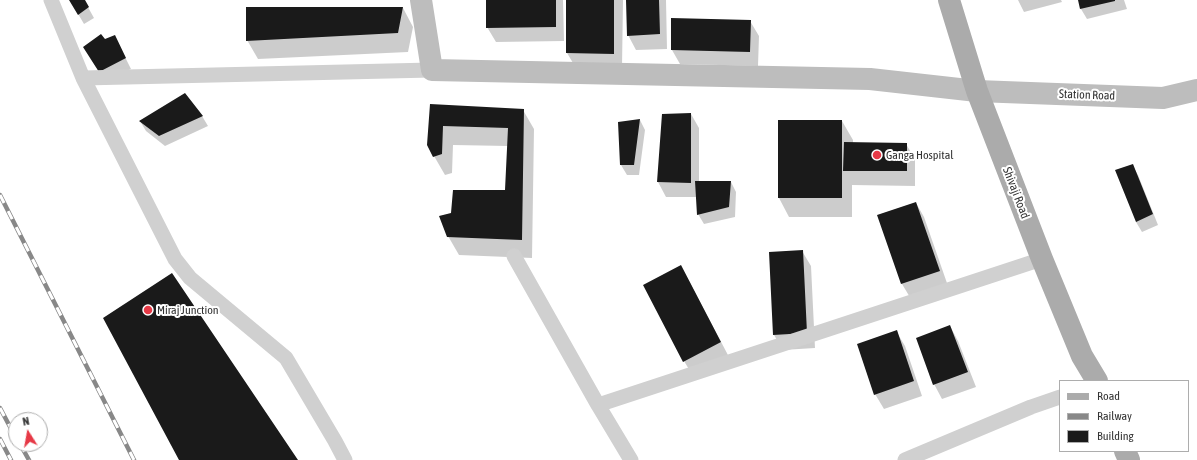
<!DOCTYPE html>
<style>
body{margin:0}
#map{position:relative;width:1197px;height:460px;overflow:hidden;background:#fff;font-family:"Asap Condensed",sans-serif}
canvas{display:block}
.legend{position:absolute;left:1059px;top:380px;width:130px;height:72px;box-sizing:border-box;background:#fff;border:1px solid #adadad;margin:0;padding:5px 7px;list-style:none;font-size:12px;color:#333}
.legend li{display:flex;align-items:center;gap:8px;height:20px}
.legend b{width:20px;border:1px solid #adadad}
.north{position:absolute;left:8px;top:412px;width:40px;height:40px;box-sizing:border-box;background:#fff;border:1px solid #adadad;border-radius:50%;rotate:349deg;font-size:11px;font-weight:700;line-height:16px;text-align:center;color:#333}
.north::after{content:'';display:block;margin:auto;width:14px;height:18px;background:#e63946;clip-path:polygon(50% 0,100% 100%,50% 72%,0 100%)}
</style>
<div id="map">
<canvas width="1197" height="460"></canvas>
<ul class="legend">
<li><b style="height:5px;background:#ababab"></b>Road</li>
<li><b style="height:5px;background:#888"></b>Railway</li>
<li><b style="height:11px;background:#1a1a1a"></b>Building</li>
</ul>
<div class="north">N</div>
</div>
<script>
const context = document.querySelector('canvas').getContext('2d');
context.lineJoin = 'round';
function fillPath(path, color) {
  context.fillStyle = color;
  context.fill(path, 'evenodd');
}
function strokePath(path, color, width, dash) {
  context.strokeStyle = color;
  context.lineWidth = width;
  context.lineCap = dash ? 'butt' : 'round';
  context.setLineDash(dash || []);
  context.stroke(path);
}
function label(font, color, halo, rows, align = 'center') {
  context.font = font + ' "Asap Condensed",sans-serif';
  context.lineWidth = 4;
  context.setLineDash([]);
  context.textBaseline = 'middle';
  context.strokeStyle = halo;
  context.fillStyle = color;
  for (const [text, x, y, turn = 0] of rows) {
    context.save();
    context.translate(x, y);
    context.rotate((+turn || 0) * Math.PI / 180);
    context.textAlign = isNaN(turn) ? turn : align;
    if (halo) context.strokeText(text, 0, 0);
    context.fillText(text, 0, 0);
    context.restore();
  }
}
const shadow = new Path2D(`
 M70,0H84L94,18L84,24Z
 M487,0H563L564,41L496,42L487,27Z
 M567,0H623L622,68H576L567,53Z
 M627,0H666L667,49L636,50L628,35Z
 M1018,0H1061L1062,2L1024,12Z
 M1079,0H1124L1127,9L1087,19L1081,9Z
 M403,8L413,27L408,52L258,59L247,40Z
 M750,21L759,36L758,66L680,64L672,50Z
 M105,40L120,47L131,69L105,81L90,57Z
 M431,105L523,110L534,129L532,258L459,255L448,236L452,214L506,191L508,146L453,145L452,173L445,175L434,156Z
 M691,114L699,128V182H731L736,192L735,217L704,224L698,214L697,197H666L658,182L663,115Z
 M202,116L208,126L165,146L146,131L140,121Z
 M640,120L645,130L639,175H627L621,165Z
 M779,121H842L853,140V143L906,144L915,159V186L852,185V217H789L779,198Z
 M1132,165L1138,175L1158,225L1142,232L1136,222Z
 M916,203L924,217L948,286L911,299L902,284L878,216Z
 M802,251L811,266L815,348L783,350L774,335Z
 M689,281L729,357L693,376L684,361Z
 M950,326L958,341L976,387L942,399L934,384Z
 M896,331L905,346L922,396L884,409L875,394Z`);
const building = new Path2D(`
 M69,0H85L89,7L78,15Z
 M486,0H556V27L486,28Z
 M566,0H614V54L566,53Z
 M626,0H659L660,34L627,36Z
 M1078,0H1115V1L1080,9Z
 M246,7H403L398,33L246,41Z
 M671,18L751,20L750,52L671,50Z
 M101,34L105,39L115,35L126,58L99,72L83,47Z
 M185,93L203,116L159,136L139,121Z
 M430,104L524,109L522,240L447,237L439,216L451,213L453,190H505L508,128L443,126L442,154L433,157L427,145Z
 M691,113V183L657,182L662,114Z
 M640,119L634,165H620L618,122Z
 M778,120H842V198H778Z
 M844,142L907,143V171H843Z
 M1133,164L1153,214L1136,222L1115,170Z
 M695,181H731L729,207L697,215Z
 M916,202L940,271L901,284L877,215Z
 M803,250L807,333L773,335L769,252Z
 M681,265L721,342L683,362L643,285Z
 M172,273L298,460H179L103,318Z
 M950,325L968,372L933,385L916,338Z
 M897,330L914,381L874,395L857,344Z`);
const street = new Path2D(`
 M51,0L83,78L432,70
 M83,78L175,259L190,278L286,358L335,441L345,460
 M514,256L598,405
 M631,460L598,405L1042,259
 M905,460L1031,407L1060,397`);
const secondary = new Path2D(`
 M421,0L432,70L870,79L977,91L1163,98L1197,90`);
const primary = new Path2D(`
 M949,0L977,91L1042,259L1082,356L1097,381
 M1125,451L1129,460`);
const rail = new Path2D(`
 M0,195L134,460
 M0,408L16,438
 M0,439L11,460
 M20,444L29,460`);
const markers = [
 [877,155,5,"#e63946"],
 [148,310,5,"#e63946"]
];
const streetNames = [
 ["Station Road",1087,95,2],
 ["Shivaji Road",1016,193,69]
];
const poiNames = [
 ["Ganga Hospital",886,155],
 ["Miraj Junction",157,310]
];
fillPath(shadow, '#0003');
fillPath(building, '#1a1a1a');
strokePath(street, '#d0d0d0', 15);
strokePath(secondary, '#bdbdbd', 22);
strokePath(primary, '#ababab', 22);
strokePath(rail, '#888', 4.5);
strokePath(rail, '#fff', 3, [9]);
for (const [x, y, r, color] of markers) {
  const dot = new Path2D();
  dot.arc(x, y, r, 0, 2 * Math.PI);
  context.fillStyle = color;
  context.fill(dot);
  strokePath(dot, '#fff', 1.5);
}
label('12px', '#333', '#fff', streetNames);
label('12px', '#333', '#fff', poiNames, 'left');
</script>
